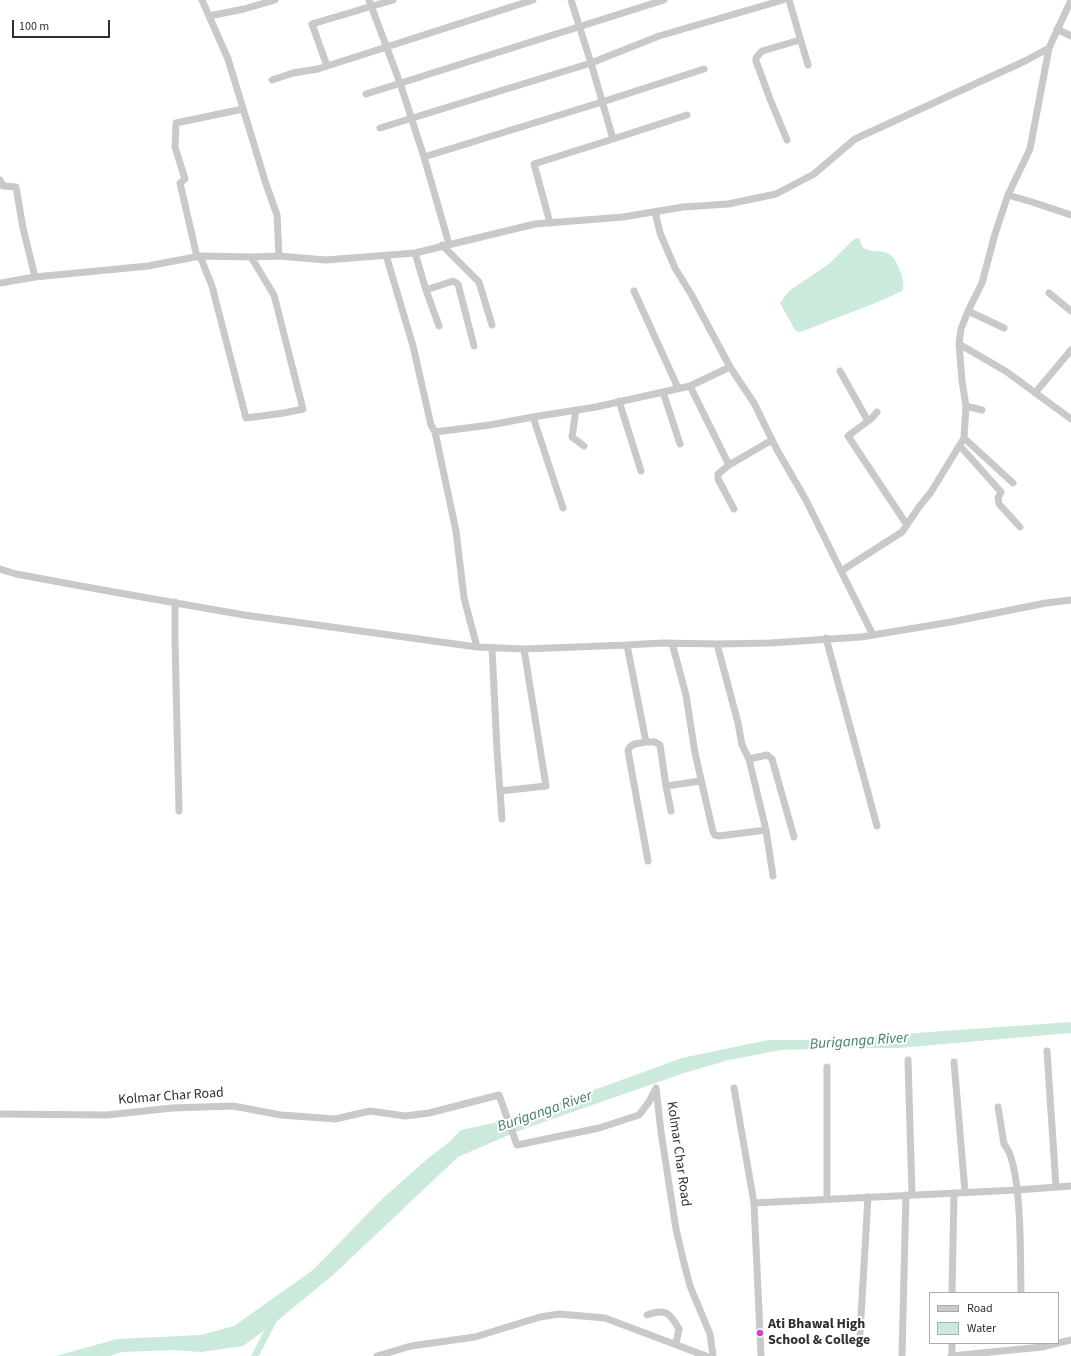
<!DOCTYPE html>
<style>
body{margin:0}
#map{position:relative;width:1071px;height:1356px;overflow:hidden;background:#fff;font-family:"Source Sans 3",sans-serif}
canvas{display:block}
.legend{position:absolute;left:929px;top:1292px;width:130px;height:52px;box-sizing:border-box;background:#fff;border:1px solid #acacac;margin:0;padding:5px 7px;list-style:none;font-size:12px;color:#2f2f2f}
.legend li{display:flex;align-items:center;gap:8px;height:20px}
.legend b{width:20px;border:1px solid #acacac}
.scale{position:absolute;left:12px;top:20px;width:98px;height:18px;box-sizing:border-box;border:2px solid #2f2f2f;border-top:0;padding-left:5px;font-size:12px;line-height:14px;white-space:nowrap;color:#2f2f2f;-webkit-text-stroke:3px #fff;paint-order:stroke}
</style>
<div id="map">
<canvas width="1071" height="1356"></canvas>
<ul class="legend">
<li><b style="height:5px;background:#c9c9c9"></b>Road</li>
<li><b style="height:11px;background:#cbeadb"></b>Water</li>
</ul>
<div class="scale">100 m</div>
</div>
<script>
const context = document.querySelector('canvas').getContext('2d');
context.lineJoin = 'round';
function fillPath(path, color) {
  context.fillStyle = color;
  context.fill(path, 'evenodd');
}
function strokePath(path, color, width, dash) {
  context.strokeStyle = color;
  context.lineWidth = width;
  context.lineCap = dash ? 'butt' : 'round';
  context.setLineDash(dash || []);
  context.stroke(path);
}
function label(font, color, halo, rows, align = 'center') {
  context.font = font + ' "Source Sans 3",sans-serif';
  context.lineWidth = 4;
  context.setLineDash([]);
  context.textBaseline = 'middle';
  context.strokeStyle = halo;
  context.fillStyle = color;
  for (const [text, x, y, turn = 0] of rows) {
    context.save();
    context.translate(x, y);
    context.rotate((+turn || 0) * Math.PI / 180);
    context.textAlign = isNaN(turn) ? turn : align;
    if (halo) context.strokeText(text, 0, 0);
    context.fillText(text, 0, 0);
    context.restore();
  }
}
const water = new Path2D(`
 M857,238L860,239C861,256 879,248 889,254C896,258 902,273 903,282C904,285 903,288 902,291C879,302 855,311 831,320C820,324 810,329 799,332L795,330L780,303L789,291L829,264L853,240Z
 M1071,1022V1033L898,1048H842L781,1050L729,1060L684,1073L518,1131L458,1157L333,1275L277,1321L243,1346L201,1352L174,1350L121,1352L110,1356H56L117,1339L201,1335L234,1326L313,1270L380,1201L426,1160L448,1143L461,1130L517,1118L682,1058L768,1040H818Z`);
const canal = new Path2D(`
 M255,1356L274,1319`);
const minor = new Path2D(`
 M202,0L228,59L266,184L277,215L279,256
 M369,0L400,83L424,157
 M789,0L808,65
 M209,16L244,9L275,0
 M1057,29L1071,36
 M327,66L312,24L393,0
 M272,80L293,73L318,69L533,0
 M366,94L664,0
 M380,128L591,63L659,36L783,0
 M613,139L687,115
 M787,140L770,99L756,61V58L762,51L800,40
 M0,180L3,186L16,187L23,228L35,277
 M1008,195L1032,202L1071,215
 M658,211L656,216L660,233L675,268L691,294L730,367L754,403L776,448L806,500L841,571
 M550,223L534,164L613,139L591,63L571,0
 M449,244L424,157L602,102L704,69
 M442,245L479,282L492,325
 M415,253L426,290L439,326
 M386,255L413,346L431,425L435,432L456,531L464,598L477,647
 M200,256L212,286L246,418L284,413L303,409L274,295L251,257
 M197,257L180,183L185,179L175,147L176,123L243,109
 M0,283L35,277L148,266L200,256L251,257L279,256L326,260L415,253L535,224L623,217L683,207L728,204L776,194L814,174L855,139L1025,61L1049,48L1071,0
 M426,290L453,281L458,284L474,346
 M634,291L678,388
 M1049,293L1071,311
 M968,311L1004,328
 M959,344L1007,372L1071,419
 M840,371L868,421
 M690,386L729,465
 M663,392L680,444
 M1035,393L1071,350
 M619,401L641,471
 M966,406L982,410
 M576,410L572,437L584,446
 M877,412L872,418L848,436L907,525
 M533,417L596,407L690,386L730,367
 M435,432L490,425L533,417L563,508
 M964,438L1013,483
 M960,446L1001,492L998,498L999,504L1020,527
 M734,509L718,479V474L729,465L772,440
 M0,569L16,574L97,589L244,615L477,647L524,649L627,645L662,643L717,644L770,643L861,637L951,622L1046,603L1071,600
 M175,602V641L179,811
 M873,635L841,571L902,532L919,507L931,492L964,438L966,406L962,381L959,344L961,329L968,311L982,283L995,234L1008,195L1030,149L1049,48
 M826,638L877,826
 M672,643L686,695L695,753L713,832L715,835L719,836L766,830
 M717,644L738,723L742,745L749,759L767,755L772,759L794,837
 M627,645L646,742C640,743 629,743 628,751L648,861
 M492,648L497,750L502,819
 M646,742H655L660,745L666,786L671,811
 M749,759L766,830L773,876
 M666,786L701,781
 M500,791L546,786L524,649
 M1047,1051L1056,1187
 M908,1060L912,1195
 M954,1062L965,1192
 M827,1067V1199
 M734,1088L754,1203L761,1356
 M998,1107L1004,1144C1023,1165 1020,1262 1021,1293
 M0,1114L107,1115L172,1108L233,1106L281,1115L322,1118L335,1119L370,1111L405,1116L429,1113L499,1095L517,1145L599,1128L639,1115L649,1102L656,1088L661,1132L676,1229L684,1263L690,1286L710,1334L713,1356
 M754,1203L1017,1190L1071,1186
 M952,1293L954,1193
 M647,1315C666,1308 670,1313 679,1329L676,1344
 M860,1333L868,1197
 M377,1356L411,1346L475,1337L540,1317L559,1314L605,1318L706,1356
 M902,1356L906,1195
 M951,1356L1042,1347L1071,1340
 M952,1356V1343`);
const markers = [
 [760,1333,4,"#db3bd3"]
];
const streetNames = [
 ["Kolmar Char Road",171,1097,-4],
 ["Kolmar Char Road",678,1154,82]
];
const poiNames = [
 ["Ati Bhawal High",768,1325],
 ["School & College",768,1341]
];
const waterNames = [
 ["Buriganga River",859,1042,-4],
 ["Buriganga River",545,1112,-19]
];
fillPath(water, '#cbeadb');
strokePath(canal, '#cbeadb', 7);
strokePath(minor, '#c9c9c9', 7);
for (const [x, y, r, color] of markers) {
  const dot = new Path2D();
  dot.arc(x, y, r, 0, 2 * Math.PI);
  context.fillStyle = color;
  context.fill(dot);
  strokePath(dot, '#fff', 1.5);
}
label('14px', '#2f2f2f', '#fff', streetNames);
label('bold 14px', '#2f2f2f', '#fff', poiNames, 'left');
label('italic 15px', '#3c805f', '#fff', waterNames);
</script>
